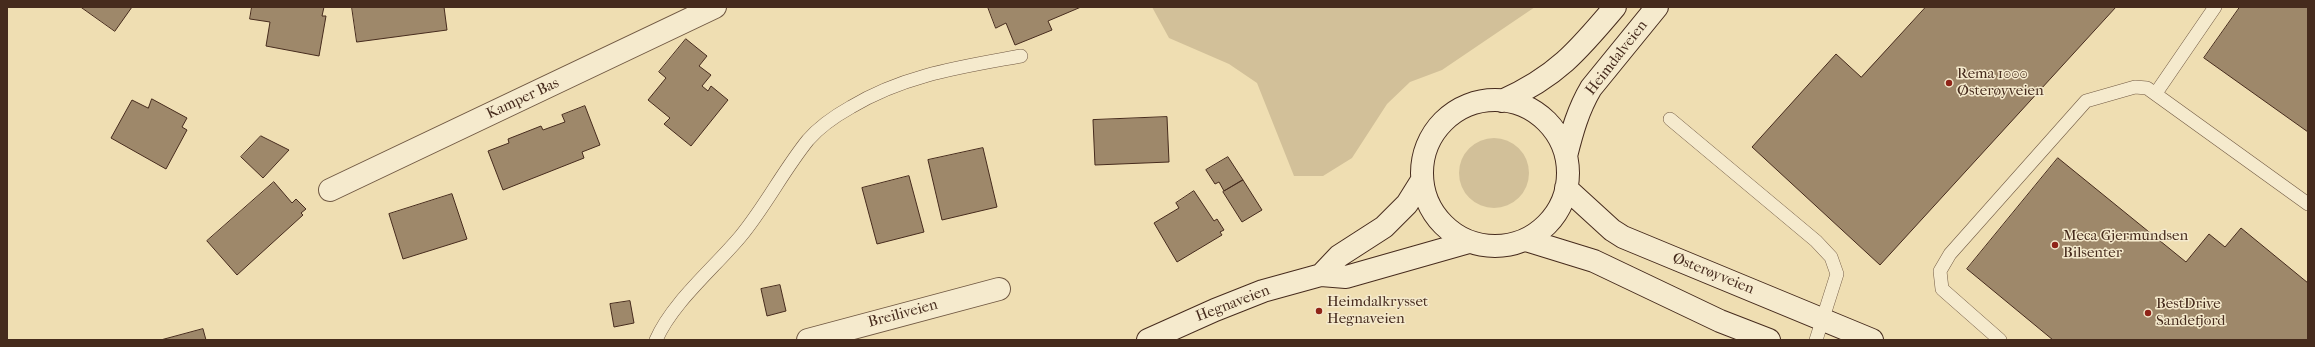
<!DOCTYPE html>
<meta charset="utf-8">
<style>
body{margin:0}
#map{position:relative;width:2315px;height:347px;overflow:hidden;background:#efdeb2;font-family:"IM FELL French Canon",serif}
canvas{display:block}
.frame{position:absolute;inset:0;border:8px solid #462b1d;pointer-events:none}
</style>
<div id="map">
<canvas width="2315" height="347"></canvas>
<div class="frame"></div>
</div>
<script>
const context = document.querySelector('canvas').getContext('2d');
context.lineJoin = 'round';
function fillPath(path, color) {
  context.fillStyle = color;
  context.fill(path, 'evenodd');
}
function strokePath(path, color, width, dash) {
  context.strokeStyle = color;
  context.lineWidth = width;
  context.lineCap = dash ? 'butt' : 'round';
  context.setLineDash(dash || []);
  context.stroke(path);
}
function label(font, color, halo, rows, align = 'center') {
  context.font = font + ' "IM FELL French Canon",serif';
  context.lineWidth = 3;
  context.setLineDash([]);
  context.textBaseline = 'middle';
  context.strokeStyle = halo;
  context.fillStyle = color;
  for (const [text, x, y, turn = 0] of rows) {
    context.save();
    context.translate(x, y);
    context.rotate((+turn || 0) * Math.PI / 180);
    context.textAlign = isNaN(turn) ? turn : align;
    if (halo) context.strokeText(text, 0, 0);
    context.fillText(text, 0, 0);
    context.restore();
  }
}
const green = new Path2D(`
 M1152,7H1535L1442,70L1410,82L1387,104L1352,158L1323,176H1294L1257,83L1229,64L1169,38Z
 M1459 173a35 35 0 1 1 70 0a35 35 0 1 1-70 0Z`);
const building = new Path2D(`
 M81,7H132L115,31Z
 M252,7H324L322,16H326L319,56L266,46L270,22L250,19Z
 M352,7H444L447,30L357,42Z
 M988,7H1081L1048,21L1052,30L1015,45L1006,23L996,28Z
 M1926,7H2116L1880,265L1752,147L1836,54L1861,77Z
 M2240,7H2308V132L2204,58Z
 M686,39L707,56L699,66L711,75L702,86L708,91L711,86L728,100L691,146L664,124L670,118L648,100L666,78L659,72Z
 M152,99L187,118L182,127L187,130L166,169L111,138L132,100L148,108Z
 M585,106L600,145L582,152L584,158L503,190L488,151L509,143L508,139L541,126L543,130L565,122L562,115Z
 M1167,117L1169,162L1095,165L1093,120Z
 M261,136L289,150L263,178L241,157Z
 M983,148L997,207L942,220L928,160Z
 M1228,157L1243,180L1224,191L1219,182L1215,184L1206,170Z
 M2058,158L2186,262L2209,234L2225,247L2241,228L2308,283V340H2053L1967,269Z
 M909,176L924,232L877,244L862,188Z
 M1243,180L1262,210L1242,222L1223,192Z
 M274,182L292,203L296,199L306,209L301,213L303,215L237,275L207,241Z
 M1194,191L1214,221L1217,219L1224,230L1220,232L1222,235L1177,262L1154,223L1179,208L1176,203Z
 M452,194L467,239L403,259L389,214Z
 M780,285L786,311L767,316L761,289Z
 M630,301L634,323L614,327L610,304Z
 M203,329L206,340H161Z`);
const lane = new Path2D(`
 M2156,93L2215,7
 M1670,119L1816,241L1831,257L1837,274L1816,340
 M656,340C672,303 713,269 740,237C765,207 783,171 808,140C820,126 835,116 851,107C904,75 961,67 1021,56
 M2000,340L1942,289L1940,271L1950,254L2086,101L2135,87L2147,88L2308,204`);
const street = new Path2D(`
 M330,190L715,7
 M808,340L999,289`);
const secondary = new Path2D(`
 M1422 173a73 73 0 1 1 146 0a73 73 0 1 1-146 0Z
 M1502,101C1556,77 1578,51 1615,7
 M1566,156C1572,132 1578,110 1591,88L1657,7
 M1566,188L1612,230L1623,237L1872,340
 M1526,240L1594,261L1720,321L1769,340
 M1321,275L1339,256L1384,227L1407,204L1422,180
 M1148,340L1215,310L1263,291L1321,275L1346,277L1469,242`);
const markers = [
 [1949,83,4,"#8f2418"],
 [2055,245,4,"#8f2418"],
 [1319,311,4,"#8f2418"],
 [2148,313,4,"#8f2418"]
];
const streetNames = [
 ["Heimdalveien",1617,58,-52],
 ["Kamper Bas",523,99,-25],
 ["Østerøyveien",1713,274,22],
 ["Hegnaveien",1233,304,-21],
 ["Breiliveien",903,314,-15]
];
const poiNames = [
 ["Rema 1000",1957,74],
 ["Østerøyveien",1957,91],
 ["Meca Gjermundsen",2063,236],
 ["Bilsenter",2063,253],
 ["Heimdalkrysset",1327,302],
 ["Hegnaveien",1327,319],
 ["BestDrive",2156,304],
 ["Sandefjord",2156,321]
];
fillPath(green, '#d2c099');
fillPath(building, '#9e886a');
strokePath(building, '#462b1d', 1);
strokePath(lane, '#705842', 14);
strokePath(street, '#705842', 24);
strokePath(secondary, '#462b1d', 24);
strokePath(lane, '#f5eacd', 13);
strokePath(street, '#f5eacd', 22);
strokePath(secondary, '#f5eacd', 22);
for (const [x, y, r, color] of markers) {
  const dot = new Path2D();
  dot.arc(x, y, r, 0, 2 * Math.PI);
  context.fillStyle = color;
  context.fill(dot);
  strokePath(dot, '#f5eacd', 1.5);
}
label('15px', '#462b1d', '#f5eacd', streetNames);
label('15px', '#462b1d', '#f5eacd', poiNames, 'left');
</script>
